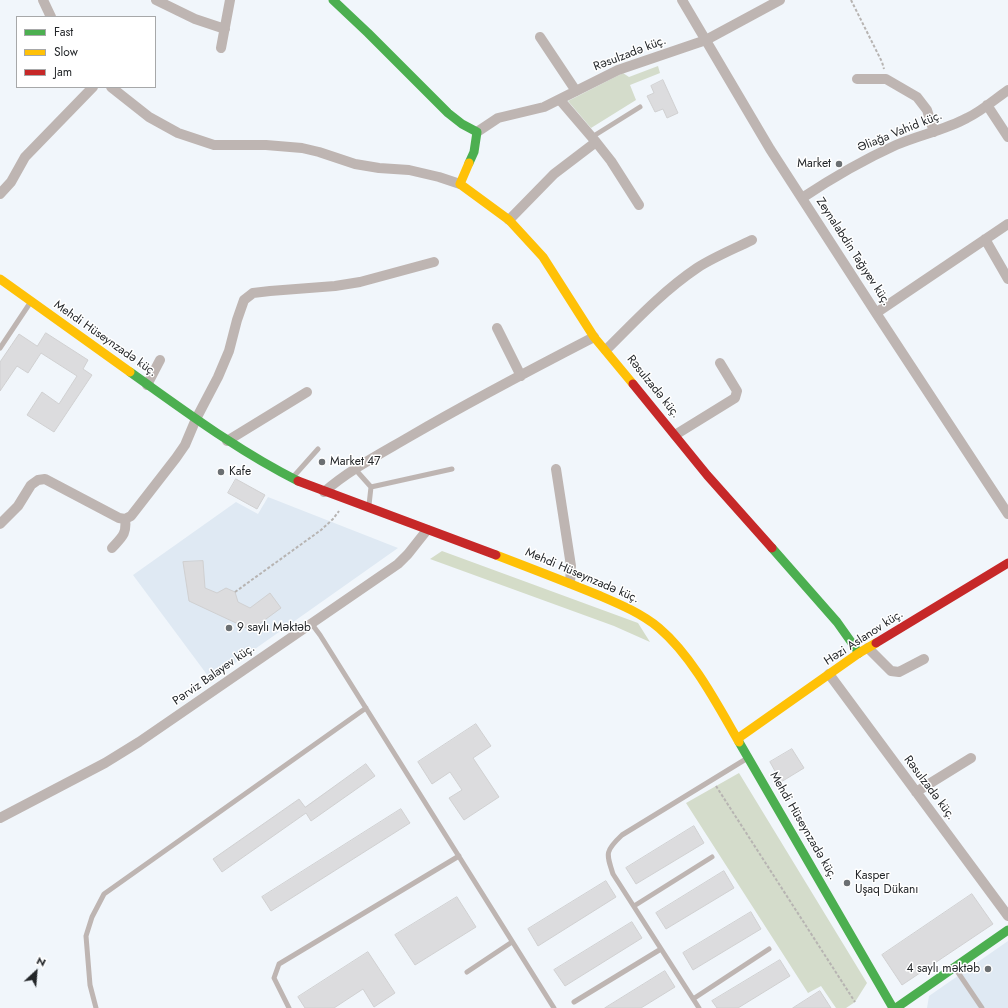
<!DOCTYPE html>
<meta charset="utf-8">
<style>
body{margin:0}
#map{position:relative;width:1008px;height:1008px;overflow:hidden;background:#f1f6fb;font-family:Jost,sans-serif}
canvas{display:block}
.legend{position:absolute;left:16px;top:16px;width:140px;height:72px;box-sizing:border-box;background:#fff;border:1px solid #a7a8a9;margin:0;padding:5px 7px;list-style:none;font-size:12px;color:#232629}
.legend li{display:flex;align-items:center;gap:8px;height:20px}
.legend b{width:20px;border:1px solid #a7a8a9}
.north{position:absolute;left:16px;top:952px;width:40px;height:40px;-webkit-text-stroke:3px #fff;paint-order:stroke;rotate:26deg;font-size:11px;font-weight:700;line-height:16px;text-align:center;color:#232629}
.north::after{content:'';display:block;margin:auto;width:14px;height:18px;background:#232629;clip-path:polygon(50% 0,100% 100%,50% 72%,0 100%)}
</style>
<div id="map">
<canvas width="1008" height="1008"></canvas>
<ul class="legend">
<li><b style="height:5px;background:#4caf50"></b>Fast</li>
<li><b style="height:5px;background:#ffc107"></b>Slow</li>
<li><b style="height:5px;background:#c62828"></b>Jam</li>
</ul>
<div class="north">N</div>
</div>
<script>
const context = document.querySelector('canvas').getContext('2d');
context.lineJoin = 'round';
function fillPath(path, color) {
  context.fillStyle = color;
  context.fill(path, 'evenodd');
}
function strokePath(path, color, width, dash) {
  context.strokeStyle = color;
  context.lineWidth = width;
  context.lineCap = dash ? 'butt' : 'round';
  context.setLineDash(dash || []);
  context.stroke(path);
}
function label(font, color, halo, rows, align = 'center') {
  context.font = font + ' Jost,sans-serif';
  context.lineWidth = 3;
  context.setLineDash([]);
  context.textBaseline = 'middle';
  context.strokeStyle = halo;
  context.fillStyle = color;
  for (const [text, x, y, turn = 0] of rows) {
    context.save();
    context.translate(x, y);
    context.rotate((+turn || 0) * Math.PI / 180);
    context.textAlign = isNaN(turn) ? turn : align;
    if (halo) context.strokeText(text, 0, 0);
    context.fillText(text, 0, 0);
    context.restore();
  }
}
const built = new Path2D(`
 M268,497L398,548L211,680L133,575L236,502L258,514Z
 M1008,941V1008H927L929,996Z`);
const green = new Path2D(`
 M658,66L660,73L630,85L636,100L591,128L568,101L623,73L629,77Z
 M739,773L867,983L855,1002L846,1008H836L821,986L808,993L686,803Z`);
const forest = new Path2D(`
 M442,551L638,623L650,642L614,626L430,559Z`);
const building = new Path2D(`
 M663,80L678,113L667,118L663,109L655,112L647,96L654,93L651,86Z
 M46,333L88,360L83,369L92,375L54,432L27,415L42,392L59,404L77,376L41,353L28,373L17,366L0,391V362L19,334L37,346Z
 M236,479L265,495L257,509L228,493Z
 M203,561L205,588L217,593L226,588L235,592L238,602L250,608L270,593L281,608L251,630L189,601L183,562Z
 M476,724L491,746L473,758L499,797L464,820L449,798L462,790L450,772L432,784L418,762Z
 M792,749L804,768L781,782L770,762Z
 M366,764L375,776L311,821L306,813L222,872L213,859L299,799L305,807Z
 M401,809L410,823L271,911L262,897Z
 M694,826L704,843L636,884L626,868Z
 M724,871L734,888L666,929L656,913Z
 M606,881L616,897L538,946L528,929Z
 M972,894L993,924L902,985L882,955Z
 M457,897L476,927L415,965L395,935Z
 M751,912L761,929L693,970L683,953Z
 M632,922L642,938L565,986L554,970Z
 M368,952L395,993L374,1007L363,989L334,1008H305L298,997Z
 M780,960L790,976L738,1008H717L712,1001Z
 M665,971L675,987L641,1008H605Z
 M820,991L831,1008H793Z`);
const path = new Path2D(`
 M851,0L882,62L884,69
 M235,592L321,530L333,519L339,511
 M716,786L855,1002`);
const lane = new Path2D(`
 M592,137L640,107
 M0,348L30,303
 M355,469L371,487L369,505
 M294,476L318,449
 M371,487L452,469
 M311,623L320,635L554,1008
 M634,906L712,857
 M955,968L982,1008
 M467,972L512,942
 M693,999L769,949
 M574,1002L661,949
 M96,1008L90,985L86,936L92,917L104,894L366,708
 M289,1008L274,978L279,964L459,856
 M699,1008L613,874C606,853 605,851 622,835L746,759`);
const street = new Path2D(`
 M43,0L51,17
 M156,0L195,19L225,29
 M682,0L770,149L876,313L1008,514
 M540,37L576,91
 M221,48L230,0
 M857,79H886L917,97L927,110L934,132
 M111,87L149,117L178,133L214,145H266L302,148L319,152L355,164L379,168L409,170L439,177L460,184
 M560,100L596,142L611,161L639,205
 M987,105L1008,137
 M477,132L498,118L544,107L618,70L706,40L780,0
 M0,194L11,182L25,157L93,87
 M802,198C832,178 863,160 896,145C919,135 945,130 967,118C982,111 995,99 1008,90
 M509,220L554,174L596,142
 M985,239L1008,279
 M876,313L1008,224
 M497,328L521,376
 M606,350C635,321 663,291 697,268C714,257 734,249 752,240
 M147,385L160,360
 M675,435L735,398L737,391L720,363
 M227,441L307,392
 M556,469L571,566L570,583
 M324,492C349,470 380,454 409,437C469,402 532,369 594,337
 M0,524L18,506L31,485L38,480L45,479L119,518L125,519L131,516L176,458L185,445L196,419L218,377L229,351L237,320L244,300L253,293L270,291L335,286L360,282L434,262
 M112,548C122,537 127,534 125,519
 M868,648L891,671L899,672L924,659
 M829,674L1008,916
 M916,792L971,758
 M0,818L105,763L139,742L398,564L408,554L427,530`);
const fast = new Path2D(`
 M333,0L368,33L448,113L462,124L477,132L474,152L469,163
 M130,372C185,411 238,451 298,481
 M772,548L837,622L859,653
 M739,742L893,1008
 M896,1008L1008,930`);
const slow = new Path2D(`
 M469,163L460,184L509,220L543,257L594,337L633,384
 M0,279L130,372
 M496,555C530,568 564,581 598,595C619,604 641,613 659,628C692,656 717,704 739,742
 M737,739L859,653L876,643`);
const jam = new Path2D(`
 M633,384L707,475L772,548
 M298,481L496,555
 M876,643L1008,563`);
const markers = [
 [839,164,4,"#6b6f72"],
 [322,462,4,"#6b6f72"],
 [221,472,4,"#6b6f72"],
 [229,628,4,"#6b6f72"],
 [847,883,4,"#6b6f72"],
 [988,969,4,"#6b6f72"]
];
const streetNames = [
 ["Rəsulzadə küç.",630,54,-21],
 ["Əliağa Vahid küç.",900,132,-22],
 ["Zeynalabdin Tağıyev küç.",853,252,57],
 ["Mehdi Hüseynzadə küç.",105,339,35],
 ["Rəsulzadə küç.",653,387,51],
 ["Mehdi Hüseynzadə küç.",582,576,23],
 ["Həzi Aslanov küç.",864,638,-33],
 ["Pərviz Balayev küç.",214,675,-35],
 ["Rəsulzadə küç.",929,788,53],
 ["Mehdi Hüseynzadə küç.",803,826,60]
];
const poiNames = [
 ["Market",831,164,"right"],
 ["Market 47",330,462],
 ["Kafe",229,472],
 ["9 saylı Məktəb",237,628],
 ["Kasper",855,876],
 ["Uşaq Dükanı",855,890],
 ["4 saylı məktəb",980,969,"right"]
];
fillPath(built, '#dfe9f3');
fillPath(green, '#d4dccb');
fillPath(forest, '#d4dcc8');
fillPath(building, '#dcdcde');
strokePath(building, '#d0d0d1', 1);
strokePath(path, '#b7b4b2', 2, [3, 2]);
strokePath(lane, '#beb5b2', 5);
strokePath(street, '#beb5b2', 10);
strokePath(fast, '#4caf50', 9);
strokePath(slow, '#ffc107', 9);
strokePath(jam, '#c62828', 9);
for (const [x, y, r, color] of markers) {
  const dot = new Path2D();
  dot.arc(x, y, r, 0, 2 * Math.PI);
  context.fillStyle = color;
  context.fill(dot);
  strokePath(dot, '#fff', 1.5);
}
label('12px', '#232629', '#fff', streetNames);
label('12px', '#232629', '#fff', poiNames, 'left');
</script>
